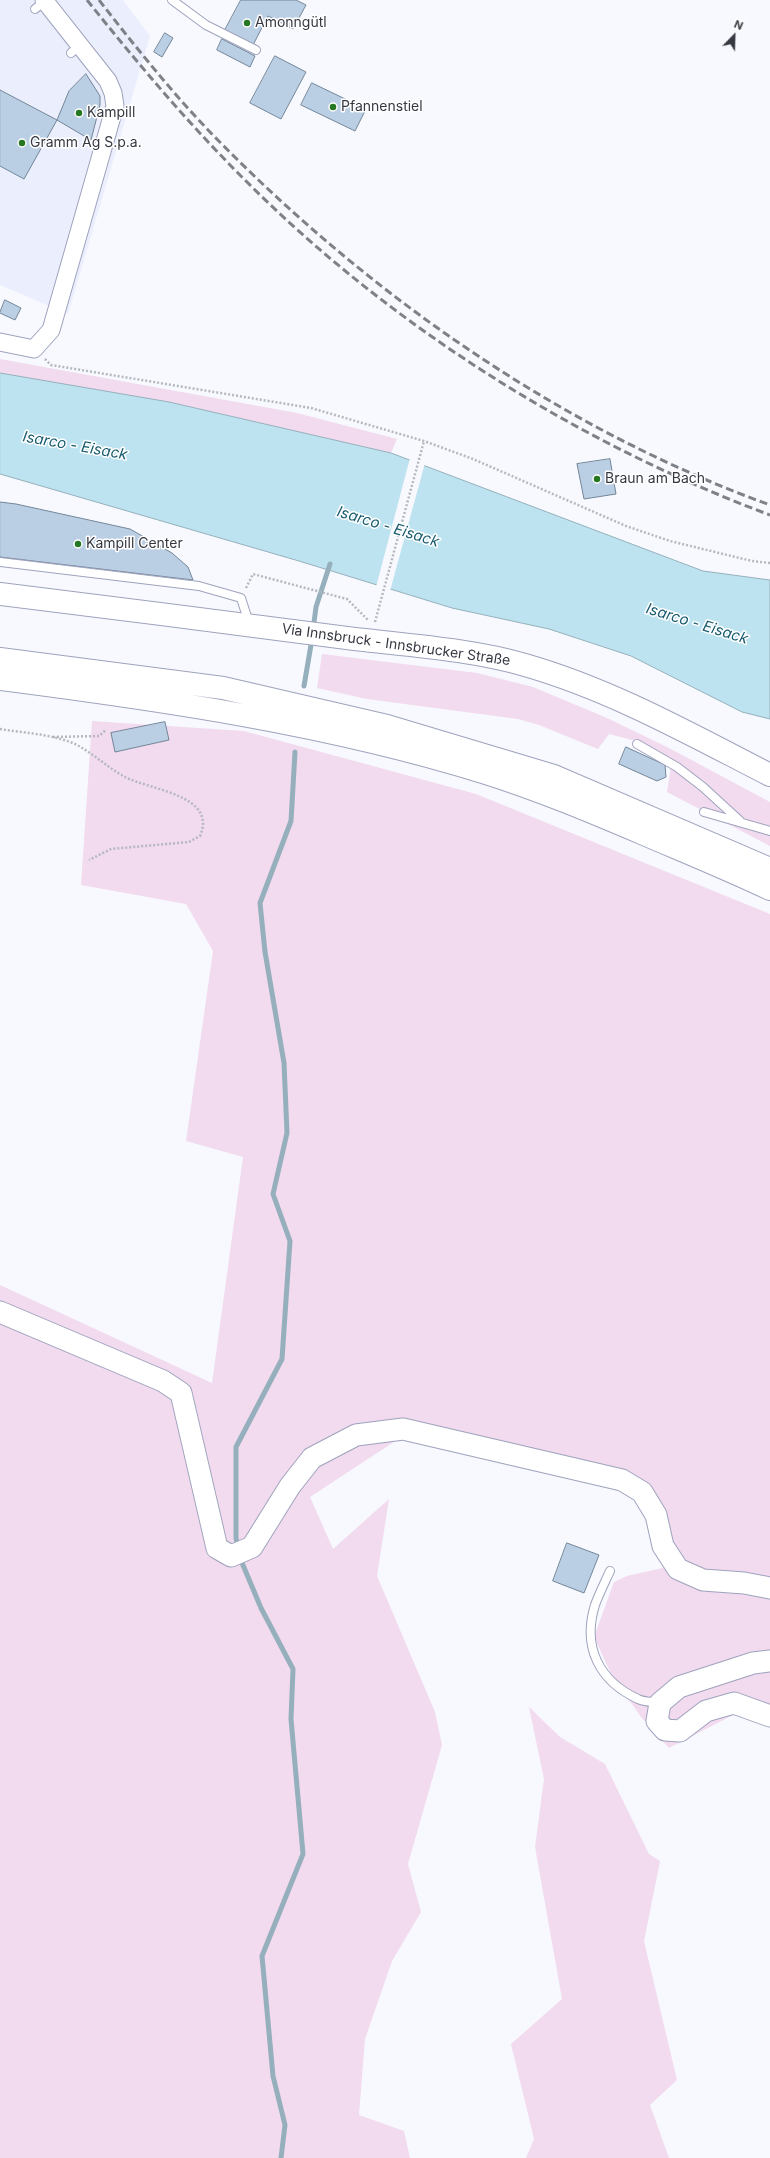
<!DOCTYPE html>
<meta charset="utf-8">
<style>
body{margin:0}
#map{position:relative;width:770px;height:2158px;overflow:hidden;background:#f7f9fe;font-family:Inter,sans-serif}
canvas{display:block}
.north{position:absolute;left:714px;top:16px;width:40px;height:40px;-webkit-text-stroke:3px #fff;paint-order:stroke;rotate:23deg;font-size:11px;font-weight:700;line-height:16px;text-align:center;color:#363842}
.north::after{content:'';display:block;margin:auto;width:14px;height:18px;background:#363842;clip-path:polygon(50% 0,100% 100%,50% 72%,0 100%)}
</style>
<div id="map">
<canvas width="770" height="2158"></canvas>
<div class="north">N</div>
</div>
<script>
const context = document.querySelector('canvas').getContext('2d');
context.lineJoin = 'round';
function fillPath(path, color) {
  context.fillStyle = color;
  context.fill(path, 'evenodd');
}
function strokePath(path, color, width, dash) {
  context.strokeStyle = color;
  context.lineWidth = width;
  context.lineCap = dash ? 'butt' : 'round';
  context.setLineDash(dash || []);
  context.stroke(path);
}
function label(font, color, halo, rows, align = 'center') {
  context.font = font + ' Inter,sans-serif';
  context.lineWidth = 3;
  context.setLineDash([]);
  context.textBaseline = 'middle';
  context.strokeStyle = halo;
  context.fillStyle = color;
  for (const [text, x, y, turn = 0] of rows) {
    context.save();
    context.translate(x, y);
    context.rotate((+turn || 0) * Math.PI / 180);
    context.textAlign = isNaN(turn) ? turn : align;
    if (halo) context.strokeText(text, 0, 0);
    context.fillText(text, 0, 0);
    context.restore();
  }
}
const built = new Path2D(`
 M0,0H123L150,36L68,314L0,285Z`);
const green = new Path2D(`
 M0,359L297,413L397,439L391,453L169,402L0,373Z
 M322,654L477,673L533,687L607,718L669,748L770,802V846L667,792L672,760L632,740L609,734L598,749L539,725L518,719L367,699L317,688Z
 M92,721L244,731L476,794L770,914V1726L733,1715L669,1748L641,1717L611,1674L594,1637L614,1582L627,1576L667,1567L645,1512L625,1490L403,1436L310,1497L333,1549L389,1499L377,1576L435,1712L442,1745L408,1864L421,1912L392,1961L365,2039L359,2115L404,2131L410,2158H0V1285L212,1383L243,1157L186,1141L213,951L186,904L81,885Z
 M529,1707L560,1737L605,1764L649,1854L660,1861L644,1941L677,2080L650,2105L669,2158H526L534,2139L511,2044L562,1999L535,1847L544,1779Z`);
const water = new Path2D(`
 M0,373L169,402L391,453L703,571L770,580V719L742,712L631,656L549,629L452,608L299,561L0,474Z`);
const pier = new Path2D(`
 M410,458L425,463L390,591L376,587Z`);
const stream = new Path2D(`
 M313,630L316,607L330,564
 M304,686L312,639
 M238,1548L236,1538V1447L282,1359L290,1241L273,1194L287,1133L284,1063L265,952L260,903L291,821L295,752
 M240,1558L261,1608L293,1669L291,1719L303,1854L262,1956L273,2076L285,2125L281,2158`);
const building = new Path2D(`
 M241,0H296L306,5L293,29L268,16L253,45L225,30Z
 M165,33L173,38L162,57L154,52Z
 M222,39L255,56L250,67L217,50Z
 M275,56L306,72L281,119L250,103Z
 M86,74L100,96V105L91,140L57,120L69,91Z
 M312,83L366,109L355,131L301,105Z
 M0,90L57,120L24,179L0,166Z
 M5,300L21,308L15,320L0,313Z
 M610,459L616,494L584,499L577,464Z
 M0,502L16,504L130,529L172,553L188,567L193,580L0,557Z
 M165,722L169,740L115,752L111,733Z
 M626,747L665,765L666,777L657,781L619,764Z
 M567,1543L599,1555L584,1593L553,1581Z`);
const path = new Path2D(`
 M45,359L51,365L311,408L424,441L473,459L626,526L670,541L752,561L770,563
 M246,588L253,574L347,599L368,620
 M375,622L424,441
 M0,729C24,733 52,734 75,744C93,753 108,768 125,777C150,790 218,795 200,836L189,842L111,849L89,860
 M53,737L99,736L106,730`);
const service = new Path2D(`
 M172,0L206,25L256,50
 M35,9L45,1
 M71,53L80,45
 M0,562L199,586L241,598L249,623
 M637,744L677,767L703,787L740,821
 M704,812L770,831
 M610,1571C605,1582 599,1594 595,1605C582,1647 599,1681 638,1699C644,1702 653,1702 660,1703`);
const minor = new Path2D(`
 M0,342L34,349L51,330L115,106L113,93L108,81L44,0`);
const tertiary = new Path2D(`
 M0,1312L163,1381L181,1393L217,1548L231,1556L252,1547L290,1486L312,1458L356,1435L403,1429L622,1480L642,1492L656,1515L663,1546L678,1569L703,1580L744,1583L770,1588
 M770,1661L753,1663L679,1687L660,1703L657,1721L665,1730L680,1731L706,1711L734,1703L770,1716`);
const primary = new Path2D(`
 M0,594C116,608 231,623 347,638C403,645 471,649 525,665C612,690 690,734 770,775`);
const motorway = new Path2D(`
 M0,659L223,688L387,726L554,776L770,869
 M0,679C164,700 328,724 486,773C540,790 592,812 644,834C686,852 728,869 770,889`);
const rail = new Path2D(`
 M87,0C139,65 192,128 251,186C395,329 580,444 770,515
 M99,0C134,45 170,90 209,131C365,292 558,428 770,505`);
const markers = [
 [247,23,4,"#257721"],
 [333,107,4,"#257721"],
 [79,113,4,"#257721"],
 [22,143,4,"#257721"],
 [597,479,4,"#257721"],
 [78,544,4,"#257721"]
];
const poiNames = [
 ["Amonngütl",255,23],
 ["Pfannenstiel",341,107],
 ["Kampill",87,113],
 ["Gramm Ag S.p.a.",30,143],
 ["Braun am Bach",605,479],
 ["Kampill Center",86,544]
];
const streetNames = [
 ["Via Innsbruck - Innsbrucker Straße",396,645,8]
];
const waterNames = [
 ["Isarco - Eisack",75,446,10],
 ["Isarco - Eisack",388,527,17],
 ["Isarco - Eisack",697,624,17]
];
fillPath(built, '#ebeefc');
fillPath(green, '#f2daef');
fillPath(water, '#bee3f0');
strokePath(water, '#95b0bc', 1);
fillPath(pier, '#f7f9fe');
strokePath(stream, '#95b0bc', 5);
fillPath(building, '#bbcfe4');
strokePath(building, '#738699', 1);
strokePath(service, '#9ea3bd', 10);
strokePath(minor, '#9ea3bd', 19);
strokePath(tertiary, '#9ea3bd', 23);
strokePath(primary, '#9ea3bd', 24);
strokePath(motorway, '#9ea3bd', 24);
strokePath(path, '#b6b8bf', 2.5, [2, 2]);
strokePath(service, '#fff', 8);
strokePath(minor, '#fff', 17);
strokePath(tertiary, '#fff', 21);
strokePath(primary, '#fff', 22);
strokePath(motorway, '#fff', 22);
strokePath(rail, '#7f8189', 3, [8, 4]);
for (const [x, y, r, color] of markers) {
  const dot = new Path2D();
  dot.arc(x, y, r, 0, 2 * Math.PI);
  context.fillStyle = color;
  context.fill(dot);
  strokePath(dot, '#fff', 1.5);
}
label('14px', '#363842', '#fff', poiNames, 'left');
label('14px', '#363842', '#fff', streetNames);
label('italic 15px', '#185b6f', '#fff', waterNames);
</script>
